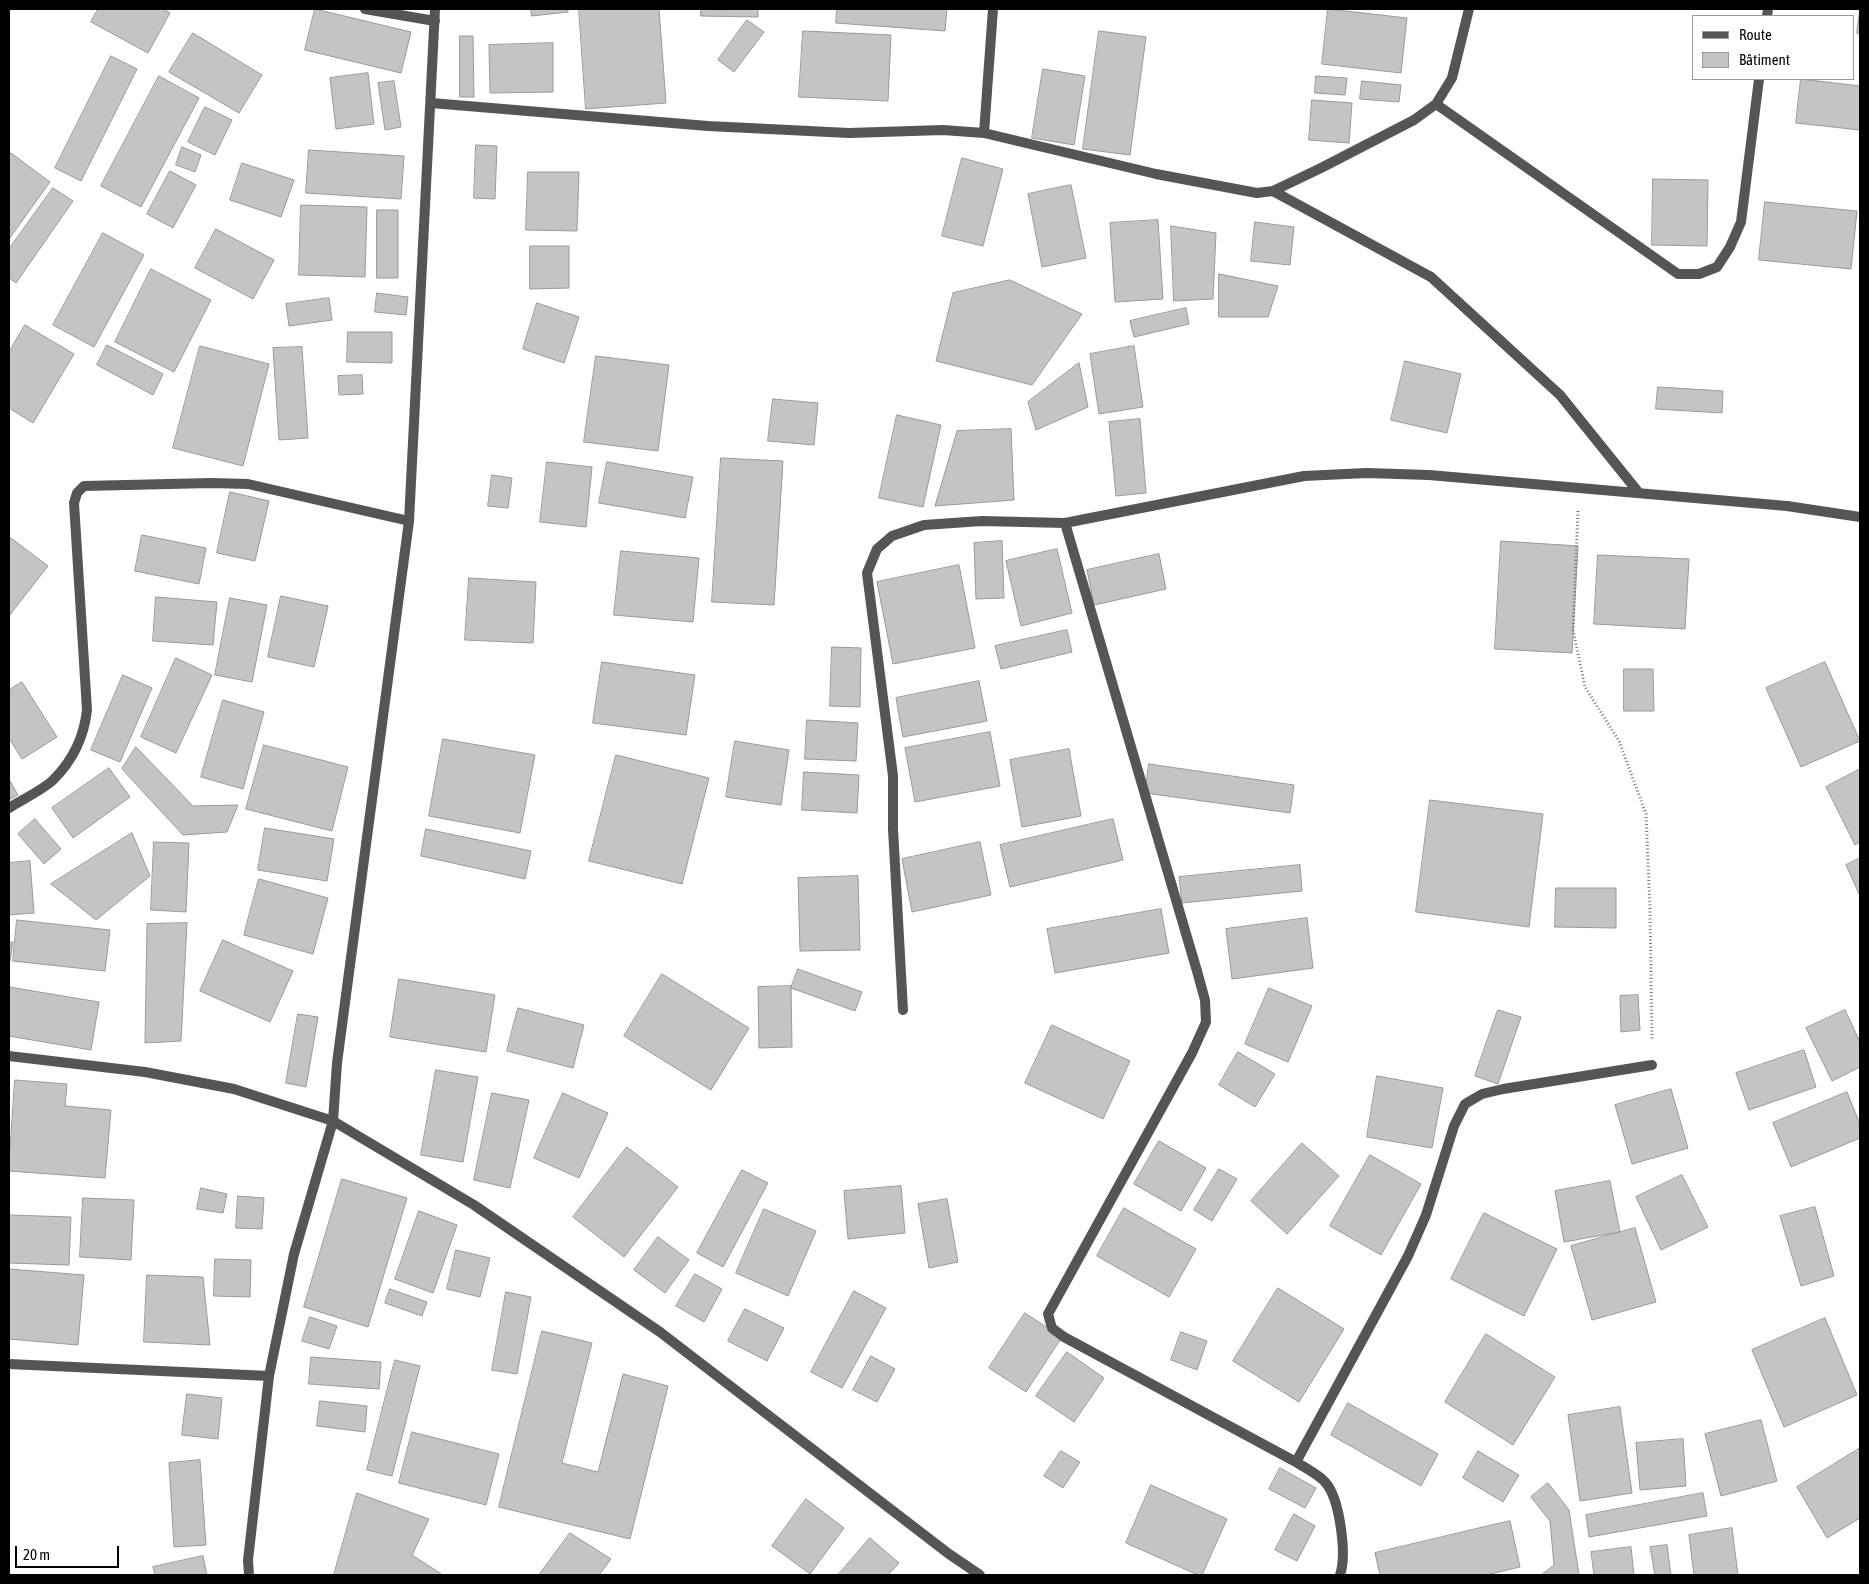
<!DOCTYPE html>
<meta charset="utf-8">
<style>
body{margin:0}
#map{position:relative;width:1869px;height:1584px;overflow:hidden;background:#fff;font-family:"Asap Condensed",sans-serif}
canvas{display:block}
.frame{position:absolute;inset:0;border:10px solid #000;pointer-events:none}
.legend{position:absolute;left:1692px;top:15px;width:162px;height:65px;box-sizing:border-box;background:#fff;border:1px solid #999;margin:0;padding:6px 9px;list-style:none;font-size:15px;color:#000}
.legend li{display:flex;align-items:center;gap:10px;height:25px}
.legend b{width:25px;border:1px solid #999}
.scale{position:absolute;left:15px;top:1546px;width:104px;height:22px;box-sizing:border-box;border:2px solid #000;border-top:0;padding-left:6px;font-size:15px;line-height:18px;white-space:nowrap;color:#000;-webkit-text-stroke:4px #fff;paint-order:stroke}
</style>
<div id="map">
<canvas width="1869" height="1584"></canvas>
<div class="frame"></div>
<ul class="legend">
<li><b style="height:6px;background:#555"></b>Route</li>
<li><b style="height:14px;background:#c4c4c4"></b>Bâtiment</li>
</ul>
<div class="scale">20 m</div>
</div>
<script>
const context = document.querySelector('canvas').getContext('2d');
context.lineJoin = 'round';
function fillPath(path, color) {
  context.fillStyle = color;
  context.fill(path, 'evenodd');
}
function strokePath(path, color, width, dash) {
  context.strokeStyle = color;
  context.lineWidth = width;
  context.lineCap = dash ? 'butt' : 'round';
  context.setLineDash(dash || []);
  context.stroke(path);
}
const building = new Path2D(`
 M98,9H163L170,13L148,53L91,22Z
 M315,9L411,32L401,73L305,50Z
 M531,9H568V12L532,16Z
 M579,9H659L666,103L586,109Z
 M701,9H758V17L701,16Z
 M837,9H947L945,31L836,23Z
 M1328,9L1407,18L1401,73L1322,64Z
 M1860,9V34L1857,33Z
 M747,20L764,32L734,72L718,60Z
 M803,31L891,35L888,101L799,97Z
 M1099,31L1146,37L1130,155L1083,149Z
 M193,33L262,75L239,113L169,72Z
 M460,36H473L474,97H460Z
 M553,43V92L490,93L489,45Z
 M111,56L137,69L81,181L55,168Z
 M1043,69L1085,76L1074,145L1032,138Z
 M368,73L374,124L336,129L330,78Z
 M159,76L199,98L141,207L101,186Z
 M1316,76L1347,78L1345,95L1315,93Z
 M1801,79L1860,86V130L1796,123Z
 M394,81L401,127L385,130L378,83Z
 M1362,81L1401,85L1399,102L1360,99Z
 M1312,100L1352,103L1349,143L1309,140Z
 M205,107L232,120L215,155L188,142Z
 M476,145L497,146L495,199L474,198Z
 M182,147L201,155L195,172L176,165Z
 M309,150L404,156L401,199L306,193Z
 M11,153L50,182L9,239V156Z
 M962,158L1003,169L983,246L942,236Z
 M242,163L294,180L281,217L230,200Z
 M170,171L196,185L173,228L147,214Z
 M528,172H579L577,231L526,230Z
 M1653,179L1708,180L1707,246L1652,245Z
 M1071,185L1086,258L1042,267L1028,194Z
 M53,188L73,201L16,283L9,278V249Z
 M1765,202L1857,211L1851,269L1759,260Z
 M301,205L367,207L365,277L299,275Z
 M377,210H398V278H377Z
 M1158,220L1163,299L1115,302L1110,223Z
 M1255,222L1294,227L1290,265L1251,261Z
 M1171,226L1216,233L1213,299L1174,301Z
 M216,229L274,260L253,299L195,268Z
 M103,233L144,255L94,347L53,325Z
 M530,246H569V288L530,289Z
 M151,269L211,300L174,372L115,342Z
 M1219,274L1278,286L1268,317H1219Z
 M1010,280L1082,314L1032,385L936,361L953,293Z
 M377,293L408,297L406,315L375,312Z
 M329,298L332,320L289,326L286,304Z
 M537,303L579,317L564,363L523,349Z
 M1186,308L1189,324L1134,337L1130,321Z
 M25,325L74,354L33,423L9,408V352Z
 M348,332H392V363L347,362Z
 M107,345L163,374L153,395L97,365Z
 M200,346L269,364L243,466L173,448Z
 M1134,346L1143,407L1099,414L1090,354Z
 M302,347L308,438L279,440L273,348Z
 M596,356L669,365L658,451L584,442Z
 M1405,361L1461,374L1447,433L1391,420Z
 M1079,363L1088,407L1036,430L1028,402Z
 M362,375L363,394L339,395L338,376Z
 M1658,387L1723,391L1722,413L1656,409Z
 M773,399L818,403L814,445L768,441Z
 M897,415L941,425L923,507L879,498Z
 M1140,419L1146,493L1116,496L1109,422Z
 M1011,429L1014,500L935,506L957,431Z
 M721,458L783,461L774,605L712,602Z
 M547,462L592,467L586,527L540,522Z
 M607,462L693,477L685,518L599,503Z
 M492,475L512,478L508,508L488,506Z
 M230,492L269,501L255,561L217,553Z
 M142,535L206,548L199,584L135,571Z
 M11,538L48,566L9,616V541Z
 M1002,541L1004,598L976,599L974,543Z
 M1501,541L1578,546L1572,653L1495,649Z
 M1057,549L1072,613L1021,626L1006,561Z
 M621,551L699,558L693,622L614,615Z
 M1159,554L1166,589L1094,605L1087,570Z
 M1598,555L1689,559L1685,629L1594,624Z
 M959,565L975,648L893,664L877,582Z
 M469,578L536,582L533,643L465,640Z
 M281,596L328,606L314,667L268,657Z
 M156,597L217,602L213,645L153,641Z
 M230,598L267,605L252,682L215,675Z
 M1067,630L1072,652L1001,669L995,646Z
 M832,647L861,648L860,707L830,706Z
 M176,658L212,675L176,753L141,737Z
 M602,662L695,675L686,735L593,723Z
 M1825,662L1860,741L1801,767L1766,688Z
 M1624,669H1653L1654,711H1624Z
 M123,675L152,688L120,762L91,750Z
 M979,681L987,721L903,737L896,698Z
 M22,682L57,737L22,759L9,738V690Z
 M223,700L264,712L243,789L201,777Z
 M807,720L858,723L856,761L805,759Z
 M990,732L1000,786L915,802L905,748Z
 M443,739L535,755L520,833L429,816Z
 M735,741L789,750L781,805L726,797Z
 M264,745L348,767L332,831L246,809Z
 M136,747L193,806L238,805L227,832L183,835L122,769Z
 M1069,749L1081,816L1022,827L1010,760Z
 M616,755L709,778L682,884L589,861Z
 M1149,764L1294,785L1290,813L1145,793Z
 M109,768L130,797L73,838L52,808Z
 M1860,769V842L1855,845L1826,787Z
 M804,772L859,775L857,813L802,810Z
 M10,781L18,795L9,800V782Z
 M1430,800L1543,814L1529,927L1416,912Z
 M35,819L61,849L44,864L18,834Z
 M1113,819L1123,860L1010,887L1000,845Z
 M265,828L334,839L327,881L258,870Z
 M426,829L531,851L525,879L421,856Z
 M132,833L150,876L96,920L51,884Z
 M154,842L189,843L186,912L151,910Z
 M980,842L991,895L912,912L902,859Z
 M1860,858V896L1846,865Z
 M30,861L34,913L9,915V863Z
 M1300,865L1302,891L1182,903L1179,877Z
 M858,876L860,950L800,951L798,878Z
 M259,879L328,898L313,954L244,935Z
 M1556,888H1616V928L1555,927Z
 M1161,909L1169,953L1055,973L1047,929Z
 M1307,918L1313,968L1232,979L1226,929Z
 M17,920L110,930L105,971L13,961Z
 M187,923L181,1041L145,1043L147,924Z
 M223,940L293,971L270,1022L200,991Z
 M9,942H13L9,967Z
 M798,969L862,992L855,1011L791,988Z
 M662,974L749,1028L711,1090L624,1036Z
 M399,979L495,995L486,1052L390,1037Z
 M791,986L792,1047L759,1048L758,987Z
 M9,987L99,1002L91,1050L9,1036Z
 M1269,988L1312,1006L1288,1062L1245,1044Z
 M1638,995L1640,1030L1621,1032L1620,996Z
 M518,1008L584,1025L573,1068L507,1051Z
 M1498,1010L1521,1017L1498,1084L1475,1076Z
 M1845,1010L1860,1042V1067L1832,1081L1806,1028Z
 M298,1014L318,1017L306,1087L286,1083Z
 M1052,1025L1130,1061L1103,1119L1025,1083Z
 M1804,1050L1816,1087L1749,1110L1736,1073Z
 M1238,1052L1275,1074L1255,1107L1219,1085Z
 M436,1070L478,1077L463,1162L421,1155Z
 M1377,1076L1443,1088L1432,1148L1367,1137Z
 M15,1080L67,1084L65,1106L111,1110L105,1178L9,1171Z
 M1671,1089L1688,1148L1632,1164L1615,1105Z
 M1847,1092L1860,1124V1138L1791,1167L1773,1123Z
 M492,1093L529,1100L510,1188L474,1180Z
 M563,1093L608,1113L579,1178L534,1158Z
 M1159,1141L1206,1168L1181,1211L1134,1184Z
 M1302,1143L1339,1176L1287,1234L1251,1201Z
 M627,1147L678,1187L624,1257L573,1217Z
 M1370,1155L1421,1184L1381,1255L1330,1226Z
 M1219,1169L1237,1179L1212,1221L1194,1210Z
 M742,1170L768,1183L723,1267L697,1253Z
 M1682,1175L1708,1227L1661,1250L1636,1197Z
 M342,1179L407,1198L368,1327L304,1307Z
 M1610,1181L1620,1232L1564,1242L1555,1191Z
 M901,1186L905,1233L848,1239L844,1191Z
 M201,1188L227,1194L223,1213L197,1209Z
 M238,1196L264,1198L262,1229L236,1228Z
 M83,1198L134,1200L131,1260L80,1257Z
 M947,1199L958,1262L929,1268L918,1204Z
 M1815,1207L1834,1276L1801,1286L1780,1216Z
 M1124,1208L1196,1249L1169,1297L1097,1256Z
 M764,1209L816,1231L788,1296L736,1273Z
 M419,1211L457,1225L433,1293L395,1279Z
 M1484,1213L1557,1249L1524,1316L1451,1279Z
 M9,1215L71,1217L69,1265L9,1263Z
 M1635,1228L1656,1302L1592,1320L1571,1246Z
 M658,1237L689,1260L665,1293L634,1270Z
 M456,1250L490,1258L480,1297L447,1289Z
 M215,1259L251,1260L250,1297L214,1296Z
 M9,1269L84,1275L78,1345L9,1339Z
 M695,1274L722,1289L704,1322L676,1306Z
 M147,1275L203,1277L210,1345L144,1342Z
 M1278,1288L1344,1329L1299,1402L1233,1361Z
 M390,1289L427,1302L422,1316L385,1303Z
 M854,1291L886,1308L842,1388L811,1372Z
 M506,1292L531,1297L517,1374L492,1370Z
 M745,1309L784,1328L767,1361L728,1341Z
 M1025,1313L1062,1337L1026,1392L989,1368Z
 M310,1317L337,1326L329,1349L302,1341Z
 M1825,1318L1857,1395L1784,1427L1752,1350Z
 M542,1331L592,1343L562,1463L598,1472L623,1374L668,1386L630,1539L499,1507Z
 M1181,1332L1207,1341L1197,1370L1171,1360Z
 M1486,1334L1555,1377L1513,1445L1445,1402Z
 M1067,1352L1104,1378L1074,1422L1036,1396Z
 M871,1356L895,1369L877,1402L853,1390Z
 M311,1357L381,1362L379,1389L309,1384Z
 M395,1360L420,1366L392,1476L367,1470Z
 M187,1394L222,1398L218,1439L182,1435Z
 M320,1401L367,1406L365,1432L317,1426Z
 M1348,1403L1438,1454L1421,1486L1331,1435Z
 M1620,1407L1632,1493L1580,1501L1568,1415Z
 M1761,1420L1777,1481L1721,1496L1705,1434Z
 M412,1432L499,1454L486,1505L399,1483Z
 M1683,1439L1686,1486L1640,1490L1636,1443Z
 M1860,1448V1518L1827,1538L1797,1487Z
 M1061,1451L1080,1462L1063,1488L1044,1476Z
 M1478,1451L1519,1475L1503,1502L1463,1478Z
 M200,1460L206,1545L174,1547L169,1463Z
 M1280,1468L1316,1488L1305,1508L1269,1489Z
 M1548,1483L1569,1510L1579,1575H1541L1554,1565L1550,1521L1531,1497Z
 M1151,1485L1227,1519L1202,1575H1198L1126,1543Z
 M357,1493L429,1519L412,1555L440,1573L442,1575H334Z
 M1703,1493L1707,1516L1589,1537L1586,1515Z
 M806,1499L844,1528L810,1574L772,1546Z
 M1294,1514L1315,1526L1297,1561L1275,1550Z
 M1510,1521L1520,1567L1486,1575H1380L1375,1553Z
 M1732,1528L1738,1575H1694L1689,1535Z
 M570,1533L611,1559L599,1575H539Z
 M870,1538L899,1563L888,1575H838Z
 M1667,1545L1671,1575H1655L1650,1547Z
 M1631,1547L1634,1575H1594L1591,1552Z
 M203,1556L207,1575H155L153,1567Z`);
const path = new Path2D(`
 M1578,511L1573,630L1585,687L1619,741L1646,814L1650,908L1652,1041`);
const minor = new Path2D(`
 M365,9L435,21
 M1767,16L1768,9
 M431,103L708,126L849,133L943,130L984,133L1156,174L1257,193L1273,191L1321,168L1414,120L1436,104L1452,78L1469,9
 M1436,104L1678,274H1699L1717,267L1730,247L1741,222L1759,79
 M984,133L993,9
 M1273,191L1431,277L1560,395L1639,493
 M1065,523L1197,971L1205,1000L1206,1022L1192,1053L1048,1314L1052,1328L1064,1337L1296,1462C1305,1468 1318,1474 1325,1482C1340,1498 1347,1555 1340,1575
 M9,808C21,800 45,789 54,779C74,759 84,737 87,710L74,503L77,493L84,486L211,483L248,484L409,521
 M903,1010L893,829V776L867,573L877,549L892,536L924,525L982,521L1065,523L1304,476L1366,473L1429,475L1787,506L1860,517
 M9,1056L145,1072L234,1089L333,1121L474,1205L660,1332L949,1554L980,1575
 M9,1364L269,1376
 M1296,1462L1408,1256L1426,1215L1454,1126L1465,1104L1482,1094L1503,1089L1652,1065`);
const tertiary = new Path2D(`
 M249,1575L248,1560L269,1376L294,1254L333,1121L337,1063L348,980L409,521L435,9`);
fillPath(building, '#c4c4c4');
strokePath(building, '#999', 1);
strokePath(path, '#777', 3, [1, 2.5]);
strokePath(minor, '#555', 10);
strokePath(tertiary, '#555', 10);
</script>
